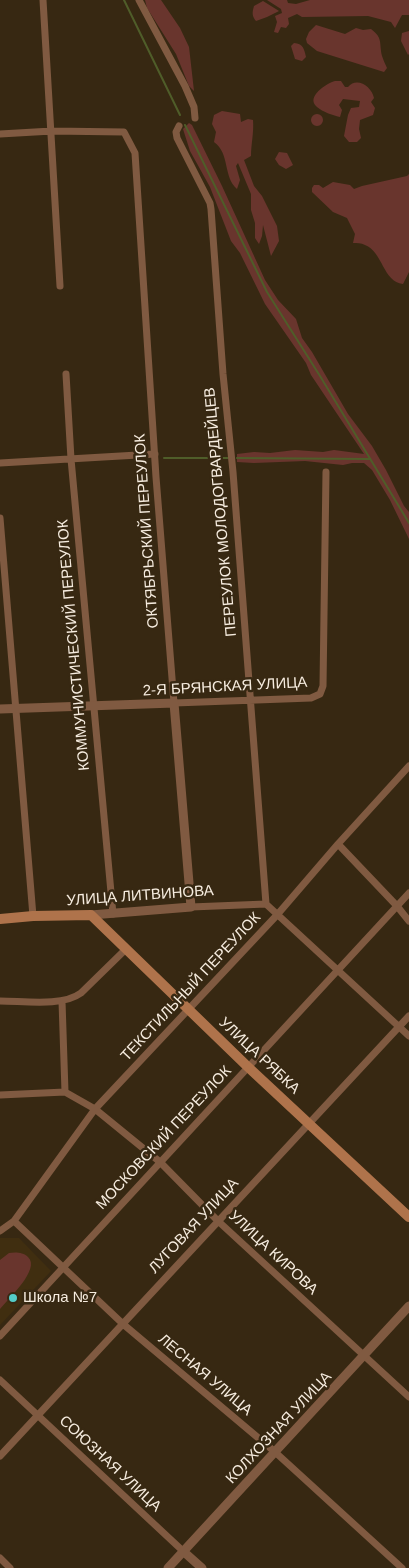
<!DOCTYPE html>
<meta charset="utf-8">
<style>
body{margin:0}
canvas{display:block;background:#372812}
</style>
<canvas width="409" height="1568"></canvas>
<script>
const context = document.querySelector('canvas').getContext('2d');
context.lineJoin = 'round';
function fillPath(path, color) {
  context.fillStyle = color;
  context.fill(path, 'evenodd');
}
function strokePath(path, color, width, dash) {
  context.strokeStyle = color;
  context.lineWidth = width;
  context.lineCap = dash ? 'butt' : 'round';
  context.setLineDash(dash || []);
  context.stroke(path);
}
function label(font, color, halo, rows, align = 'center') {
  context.font = font + ' Arial,sans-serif';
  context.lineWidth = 5;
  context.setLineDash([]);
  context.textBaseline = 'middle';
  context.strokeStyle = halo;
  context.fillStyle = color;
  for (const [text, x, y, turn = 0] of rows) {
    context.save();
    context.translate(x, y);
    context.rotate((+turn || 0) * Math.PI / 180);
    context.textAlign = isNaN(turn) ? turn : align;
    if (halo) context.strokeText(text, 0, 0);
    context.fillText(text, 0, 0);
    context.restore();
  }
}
const built = new Path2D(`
 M0,1238H19L51,1271L0,1325Z`);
const green = new Path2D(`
 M145,0H161L180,28L189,47L194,91L189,86L176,54L147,8Z
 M267,0H287L288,3L296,4L310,0H409V15H402L395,28L391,22L368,16L302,17L297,14L288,18L289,24L286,28L281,27L278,33L274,32L277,22L275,16L282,13L281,9Z
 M263,1L279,11L267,17L256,21C252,16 252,13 254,6Z
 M316,25L345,34L356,28L363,30L371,29C383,38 379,42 382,56C383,59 385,64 387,68L384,72L317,51L307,43L306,39L309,32Z
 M409,31V54L408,55L401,41L402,33Z
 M294,43C303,44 304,48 306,57L302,61L295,59L291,46Z
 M335,81H341L345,87H348C357,76 372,87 374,98L371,102L375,108L373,115L360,120L359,129L361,138L357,142H349L344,136L348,115L351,108L359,107L360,101L343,99L339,105L342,110L340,117C332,115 323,112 317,107C305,97 327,83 335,81Z
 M222,111L240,114L241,122L248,119L253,120C254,133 251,144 251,156L244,160L254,186L262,196L277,226L279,241L271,256L263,225L262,236L259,244L255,238V223L251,210V194L238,163L236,166L240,180L237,189C223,177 230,153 214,142L216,132L212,124L214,115Z
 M311 120a6 6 0 1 1 12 0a6 6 0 1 1-12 0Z
 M189,123L192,125L222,186L265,280L278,300L296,319L302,338L312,352L348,414L372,446L386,470L404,506L409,512V539L390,500L372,470L364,463H352L343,465L305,461L254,463L237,462V454L254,452L270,453L295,450L323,452L334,450L364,454L311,375L306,363L265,304L240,253L231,241L210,187L190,151L183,129Z
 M279,152L287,153L293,165L286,169L279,165L275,159Z
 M409,174V272L403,284C383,282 383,252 365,245C361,243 357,243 353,243L355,234L347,218L333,212L312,192V188L314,185H319L323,188L333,182L350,185L354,189L362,186L407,176Z
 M9,1253C15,1252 23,1252 28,1257C41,1269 8,1299 0,1309V1260Z`);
const stream = new Path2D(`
 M124,0L180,115
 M185,125L267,292L320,376L409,523
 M164,458H228
 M237,458L369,459`);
const minor = new Path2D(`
 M43,0L60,286
 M139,0L185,86L194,107L195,118
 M179,126L176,132L177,138L210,203L211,209L223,374L233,472L266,904
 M0,134L52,131L124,132L135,153L156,477L174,703L311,698L320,694L323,686L326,472
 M66,374L71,459L113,914
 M0,463L155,454
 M0,518L33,916
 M338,844L397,906L409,921
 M191,907L266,904L409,1036
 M0,1001C24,1001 62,1007 81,993L126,949
 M62,1001L65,1092
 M0,1095L65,1092L95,1109L160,1162L218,1221L409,1397
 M14,1221L123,1324L275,1452L402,1568
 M0,1231L14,1221L95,1109L277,915L338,844L409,766
 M0,1336L409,893
 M0,1380L184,1552
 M0,1456L409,1016
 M0,1558L10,1568`);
const tertiary = new Path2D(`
 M0,709L174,703L191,907L91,915
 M184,1552L202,1568
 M168,1568L409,1306`);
const secondary = new Path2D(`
 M0,919L33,916L91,915L248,1067L409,1217`);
const markers = [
 [13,1298,5,"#54cdc8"]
];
const streetNames = [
 ["ПЕРЕУЛОК МОЛОДОГВАРДЕЙЦЕВ",221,512,-95],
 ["ОКТЯБРЬСКИЙ ПЕРЕУЛОК",147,531,-94],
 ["КОММУНИСТИЧЕСКИЙ ПЕРЕУЛОК",74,645,-95],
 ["2-Я БРЯНСКАЯ УЛИЦА",225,687,-3],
 ["УЛИЦА ЛИТВИНОВА",140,896,-4],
 ["ТЕКСТИЛЬНЫЙ ПЕРЕУЛОК",191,987,-47],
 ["УЛИЦА РЯБКА",259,1056,43],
 ["МОСКОВСКИЙ ПЕРЕУЛОК",164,1138,-47],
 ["ЛУГОВАЯ УЛИЦА",194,1226,-47],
 ["УЛИЦА КИРОВА",273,1253,43],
 ["ЛЕСНАЯ УЛИЦА",205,1375,40],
 ["КОЛХОЗНАЯ УЛИЦА",279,1428,-47],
 ["СОЮЗНАЯ УЛИЦА",110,1464,43]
];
const poiNames = [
 ["Школа №7",23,1298]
];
fillPath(built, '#402e10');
fillPath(green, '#69352d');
strokePath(stream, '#4f5d29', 2);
strokePath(minor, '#805a41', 7);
strokePath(tertiary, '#805a41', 9);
strokePath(secondary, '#af734b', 10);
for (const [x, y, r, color] of markers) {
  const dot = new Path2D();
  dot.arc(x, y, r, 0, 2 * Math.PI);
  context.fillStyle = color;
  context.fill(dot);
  strokePath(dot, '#372812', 2);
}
label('15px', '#f6ecdf', '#372812', streetNames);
label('15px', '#f6ecdf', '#372812', poiNames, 'left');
</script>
